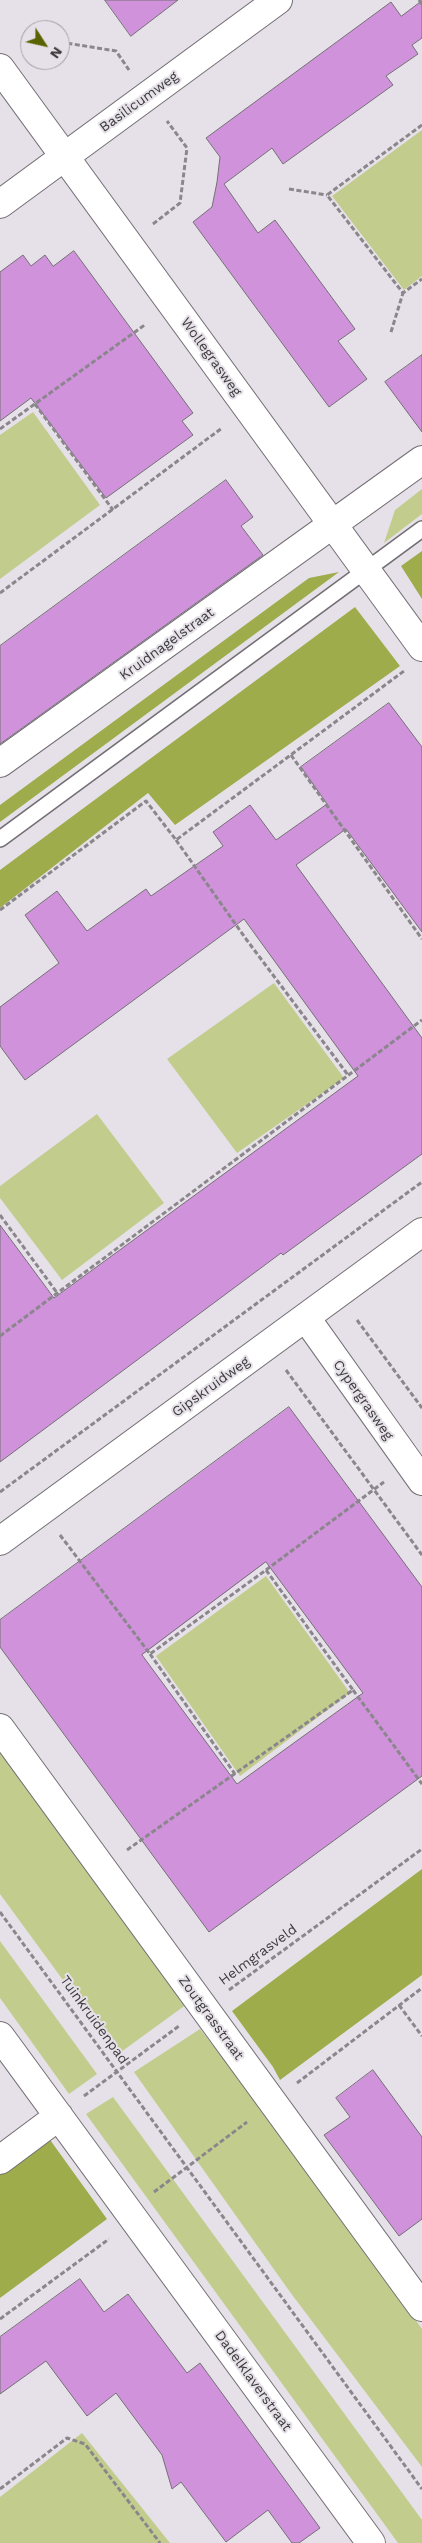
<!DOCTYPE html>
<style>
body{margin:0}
#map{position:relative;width:422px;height:2543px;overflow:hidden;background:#e6e1e8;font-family:"Work Sans",sans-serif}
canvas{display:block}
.north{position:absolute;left:20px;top:20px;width:50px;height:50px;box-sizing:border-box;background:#e6e1e8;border:1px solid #a29fa4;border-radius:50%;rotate:125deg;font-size:14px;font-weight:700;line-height:20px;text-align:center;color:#3d3b3d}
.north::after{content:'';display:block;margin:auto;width:18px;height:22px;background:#596301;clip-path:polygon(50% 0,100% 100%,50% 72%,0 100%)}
</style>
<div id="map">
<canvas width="422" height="2543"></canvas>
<div class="north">N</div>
</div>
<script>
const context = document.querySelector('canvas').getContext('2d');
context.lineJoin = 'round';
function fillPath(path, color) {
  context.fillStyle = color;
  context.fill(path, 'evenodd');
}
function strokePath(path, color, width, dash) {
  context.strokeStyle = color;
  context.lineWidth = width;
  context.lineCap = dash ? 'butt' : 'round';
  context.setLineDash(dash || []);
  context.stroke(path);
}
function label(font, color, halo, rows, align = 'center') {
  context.font = font + ' "Work Sans",sans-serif';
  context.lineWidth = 4;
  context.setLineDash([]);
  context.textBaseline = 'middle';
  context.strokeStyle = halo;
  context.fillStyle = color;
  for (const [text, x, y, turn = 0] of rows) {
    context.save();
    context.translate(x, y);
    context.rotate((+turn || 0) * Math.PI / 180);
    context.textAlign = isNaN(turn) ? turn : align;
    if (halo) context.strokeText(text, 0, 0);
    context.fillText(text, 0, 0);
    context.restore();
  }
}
const green = new Path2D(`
 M422,130V276L404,290L332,196Z
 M33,412L100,505L0,579V435Z
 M422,489V514L384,543L395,510Z
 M274,983L344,1078L237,1153L167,1059Z
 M97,1114L164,1203L62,1280L0,1198V1186Z
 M266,1576L350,1693L240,1776L156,1656Z
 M0,1751L187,2004L121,2052L79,2002L0,1894Z
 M0,1941L97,2074L69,2094L0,1998Z
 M200,2029L288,2141L422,2329V2467L290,2292L134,2072Z
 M113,2097L422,2520V2543H398L86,2114Z
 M82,2433L170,2543H0V2497Z`);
const forest = new Path2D(`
 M422,551V599L401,566Z
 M339,572L0,822V805L309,578Z
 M355,607L400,666L175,825L148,793L0,908V870Z
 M422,1869V1975L280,2080L273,2067L232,2011Z
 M48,2137L107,2219L0,2298V2173Z`);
const building = new Path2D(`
 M105,0H178L131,36Z
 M422,1V38L412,45L418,54L386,76L393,85L283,164L272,148L224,184L258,233L275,220L355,329L338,341L367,379L329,407L193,222L212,207L217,182L220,157L206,138L391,2L401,16Z
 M74,251L193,413L182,421L193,435L106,498L31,398L0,421V272L23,255L31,266L45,255L53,266Z
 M422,355V432L385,382Z
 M226,480L253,517L241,526L263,555L0,744V646Z
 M389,703L422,747V932L346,829L296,865L422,1038V1154L283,1255L281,1253L0,1462V1225L54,1298L358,1076L244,919L25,1080L0,1046V1007L59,963L25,915L57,891L87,931L146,889L151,896L223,846L213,832L250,805L276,840L327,804L301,767Z
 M289,1407L422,1587V1776L209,1932L0,1647V1620ZM266,1562L363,1693L237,1784L142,1655Z
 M373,2070L422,2137V2219L399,2236L324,2135L350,2117L336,2098Z
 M80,2279L104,2312L128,2294L187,2373L200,2363L320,2528L299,2543H292L268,2510L226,2542L181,2482L172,2489L162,2455L116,2393L87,2416L46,2361L0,2394V2337Z`);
const path = new Path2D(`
 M419,0L422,5
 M60,42L116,51L129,70
 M422,125L327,195L403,293L422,279
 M289,189L327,195
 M153,224L180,203L187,148L167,121
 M391,332L403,293
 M35,404L113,510
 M0,429L146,324
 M0,593L222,428
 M291,755L422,939
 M176,840L246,939L348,1075
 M0,910L146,801L176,840L404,671
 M0,1215L58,1294
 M357,1320L422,1408
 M0,1336L422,1020
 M286,1370L422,1555
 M0,1492L422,1182
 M60,1535L150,1654L266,1570L353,1690L127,1850
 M266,1570L384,1482
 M150,1654L235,1774
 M353,1690L422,1784
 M0,1912L422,2489
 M229,1990L422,1849
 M399,2005L422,2036
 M297,2083L422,1988
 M84,2096L179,2026
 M154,2192L247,2122
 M0,2319L109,2239
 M0,2489L67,2438L85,2444L160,2543`);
const service = new Path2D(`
 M0,839L422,529`);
const minor = new Path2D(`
 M0,68L422,647
 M0,204L278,0
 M0,763L422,460
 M306,1318L422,1481
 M0,1541L422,1232
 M0,1728L422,2307
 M0,2036L371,2543
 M0,2160L59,2116`);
const streetNames = [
 ["Basilicumweg",139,102,-36],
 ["Wollegrasweg",211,357,54],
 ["Kruidnagelstraat",167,644,-36],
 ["Gipskruidweg",211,1387,-36],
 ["Cypergrasweg",363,1400,55],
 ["Helmgrasveld",258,1955,-36],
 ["Zoutgrasstraat",211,2018,54],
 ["Tuinkruidenpad",94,2020,54],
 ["Dadelklaverstraat",253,2381,54]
];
fillPath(green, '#c2cd8d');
fillPath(forest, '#9fac4c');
fillPath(building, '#cf92db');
strokePath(building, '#747075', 1);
strokePath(service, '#746f75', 18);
strokePath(minor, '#746f75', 30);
strokePath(path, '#8a868b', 3, [5, 2.5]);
strokePath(service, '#fff', 15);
strokePath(minor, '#fff', 28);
label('14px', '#3d3b3d', '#e6e1e8', streetNames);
</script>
